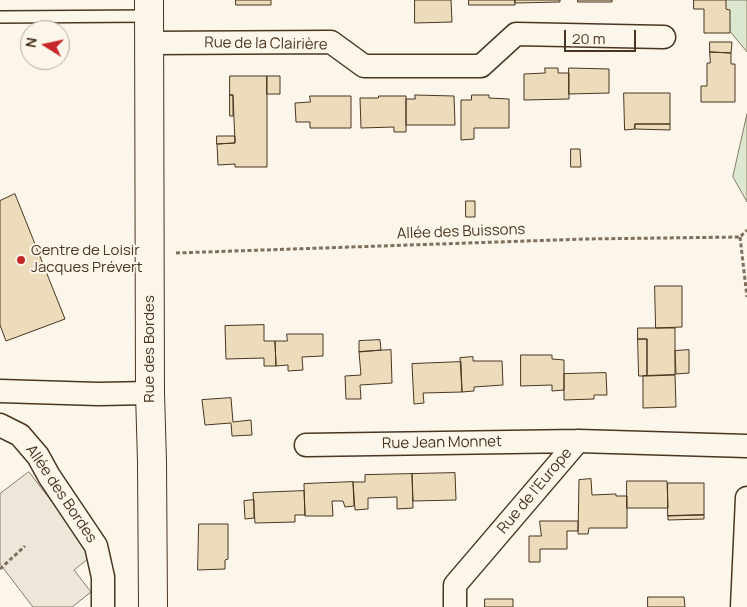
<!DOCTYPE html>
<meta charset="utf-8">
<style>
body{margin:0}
#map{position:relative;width:747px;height:607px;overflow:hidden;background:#fbf6e9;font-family:Manrope,sans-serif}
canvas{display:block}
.north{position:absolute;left:20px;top:20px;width:50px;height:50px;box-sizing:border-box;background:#fbf6e9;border:1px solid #b4a999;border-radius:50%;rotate:280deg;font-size:14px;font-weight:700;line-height:20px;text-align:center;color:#4a3520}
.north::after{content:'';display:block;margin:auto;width:18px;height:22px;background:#c62828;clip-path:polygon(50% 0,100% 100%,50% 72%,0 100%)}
.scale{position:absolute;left:564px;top:30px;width:72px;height:22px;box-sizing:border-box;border:2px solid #4a3520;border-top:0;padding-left:6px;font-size:15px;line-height:18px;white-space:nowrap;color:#4a3520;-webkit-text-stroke:4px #fbf6e9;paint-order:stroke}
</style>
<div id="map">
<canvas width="747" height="607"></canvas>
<div class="north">N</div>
<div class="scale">20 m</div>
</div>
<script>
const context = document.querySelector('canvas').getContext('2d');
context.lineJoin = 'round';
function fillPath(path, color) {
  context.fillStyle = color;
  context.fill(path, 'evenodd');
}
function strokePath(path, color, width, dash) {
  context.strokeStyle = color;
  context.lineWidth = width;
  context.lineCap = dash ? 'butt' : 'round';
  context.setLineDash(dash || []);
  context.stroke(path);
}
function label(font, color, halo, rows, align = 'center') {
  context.font = font + ' Manrope,sans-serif';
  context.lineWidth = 4;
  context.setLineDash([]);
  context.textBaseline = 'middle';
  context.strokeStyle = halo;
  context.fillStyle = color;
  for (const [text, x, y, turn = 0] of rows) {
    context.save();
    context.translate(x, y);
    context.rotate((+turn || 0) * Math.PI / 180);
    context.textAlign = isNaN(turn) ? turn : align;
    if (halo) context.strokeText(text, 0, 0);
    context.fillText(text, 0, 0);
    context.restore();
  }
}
const green = new Path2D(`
 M714,0H747V52L715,13Z
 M747,114V202L733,177Z`);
const parking = new Path2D(`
 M29,472L93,555L74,570L91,592L72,607H33L0,564V494Z`);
const building = new Path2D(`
 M236,0H271V5H236Z
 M415,0H451L452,22L415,23Z
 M469,0H515V5H469Z
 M515,0H560V2L515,3Z
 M578,0H612V2H578Z
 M694,0H726V9L730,10V33H704V9H694Z
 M710,42H732L731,53L710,52Z
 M710,52L731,53V64H735V102H701V86H707V63H710Z
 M545,68H558V73H569V99L524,100V74L545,73Z
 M569,68L609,69V93L569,94Z
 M230,76H267V167H235V164L218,165L217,144L235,143L233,95H230Z
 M267,76H280V94H267Z
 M624,93H670V124H635V129L625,130Z
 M230,95H233V116H230Z
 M415,95L454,96L455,125H406V99H415Z
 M472,95H489V98L509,99V128H474V139L461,140V100H471Z
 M310,96H351V128H310V122H296L295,103L310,102Z
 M379,96H406V132H394V127L361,128L360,98H378Z
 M635,124H670V130L635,129Z
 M217,136H235V143L217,144Z
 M571,149H580L581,167H571Z
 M15,194L65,319L6,341L0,325V201Z
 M466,201H475V217H466Z
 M655,286H682V327L656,328Z
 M264,325V341H275L276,366H264V358L226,359L225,326Z
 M638,328H675V375L647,376V339H638Z
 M287,334H323V356L302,357L303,370L288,371V365L276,366L275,341H287Z
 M638,339H647V376H639Z
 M380,340L381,350L359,352V341Z
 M391,350L392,383L360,385L361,399H346L345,376L361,375L359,352Z
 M689,350V373L676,374L675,351Z
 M521,355H552V359L564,360V390L552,391V385L521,386Z
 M473,357V361H502L503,385L474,387V391L462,392L460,358Z
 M461,362L462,392L423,393L424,403L414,404L412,364Z
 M606,373L607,395H594V399L564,400V374Z
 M675,375L676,407L643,408V376Z
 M231,398L233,422L251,420L252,435L232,436L231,423L205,425L202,400Z
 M455,473L456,500L413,501L412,474Z
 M412,474L413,508L397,509V497L368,498V509L355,510L353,482H365V475Z
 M591,479L592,495L616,494V496H627V528H589L588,534H578L579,480Z
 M627,481H667L668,508H627Z
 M353,482L354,506L345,507L343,501H332L333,516H305L304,484Z
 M668,483H704V515L668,516Z
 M304,491L305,515H295V522L255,523L253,493Z
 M254,500V518L245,519L244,501Z
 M704,515V519L668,520V516Z
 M540,521H578V531H567V549H540V562H529V536H541Z
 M199,524H228V559L225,560V569L198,570Z
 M648,597H684L685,607H648Z
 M485,599H513V607H485Z`);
const path = new Path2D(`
 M740,237L747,297
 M176,253L585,239L740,237L747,230
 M0,569L25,546`);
const service = new Path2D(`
 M0,17L150,16`);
const minor = new Path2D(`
 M150,43L331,42L364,66H481L516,34L664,37
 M0,391L98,394L150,393
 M0,425L20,435L38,456L49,476L96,546L103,577V607
 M306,445L578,441L747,446
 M455,607V585L578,441
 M742,607L747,498`);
const tertiary = new Path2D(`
 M149,0L150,393L152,462L153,607`);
const markers = [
 [21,260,5,"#c62828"]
];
const streetNames = [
 ["Rue de la Clairière",266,44,1],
 ["Allée des Buissons",461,232,-2],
 ["Rue des Bordes",150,349,-90],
 ["Rue Jean Monnet",442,443,-1],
 ["Rue de l'Europe",535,491,-50],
 ["Allée des Bordes",61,494,56]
];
const poiNames = [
 ["Centre de Loisir",31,251],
 ["Jacques Prévert",31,268]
];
fillPath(green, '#dce7d0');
strokePath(green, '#887966', 1);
fillPath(parking, '#ede7d9');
strokePath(parking, '#887966', 1);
fillPath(building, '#ecdcbc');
strokePath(building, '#4a3520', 1);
strokePath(service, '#4a3520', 14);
strokePath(minor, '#4a3520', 25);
strokePath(tertiary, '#4a3520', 30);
strokePath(path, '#7f6f5c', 3, [4, 2.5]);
strokePath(service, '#fbf6e9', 11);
strokePath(minor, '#fbf6e9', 22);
strokePath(tertiary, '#fbf6e9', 28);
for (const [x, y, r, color] of markers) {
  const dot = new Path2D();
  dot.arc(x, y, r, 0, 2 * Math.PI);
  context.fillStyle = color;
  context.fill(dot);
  strokePath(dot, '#fbf6e9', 2);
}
label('15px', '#4a3520', '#fbf6e9', streetNames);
label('15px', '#4a3520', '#fbf6e9', poiNames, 'left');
</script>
